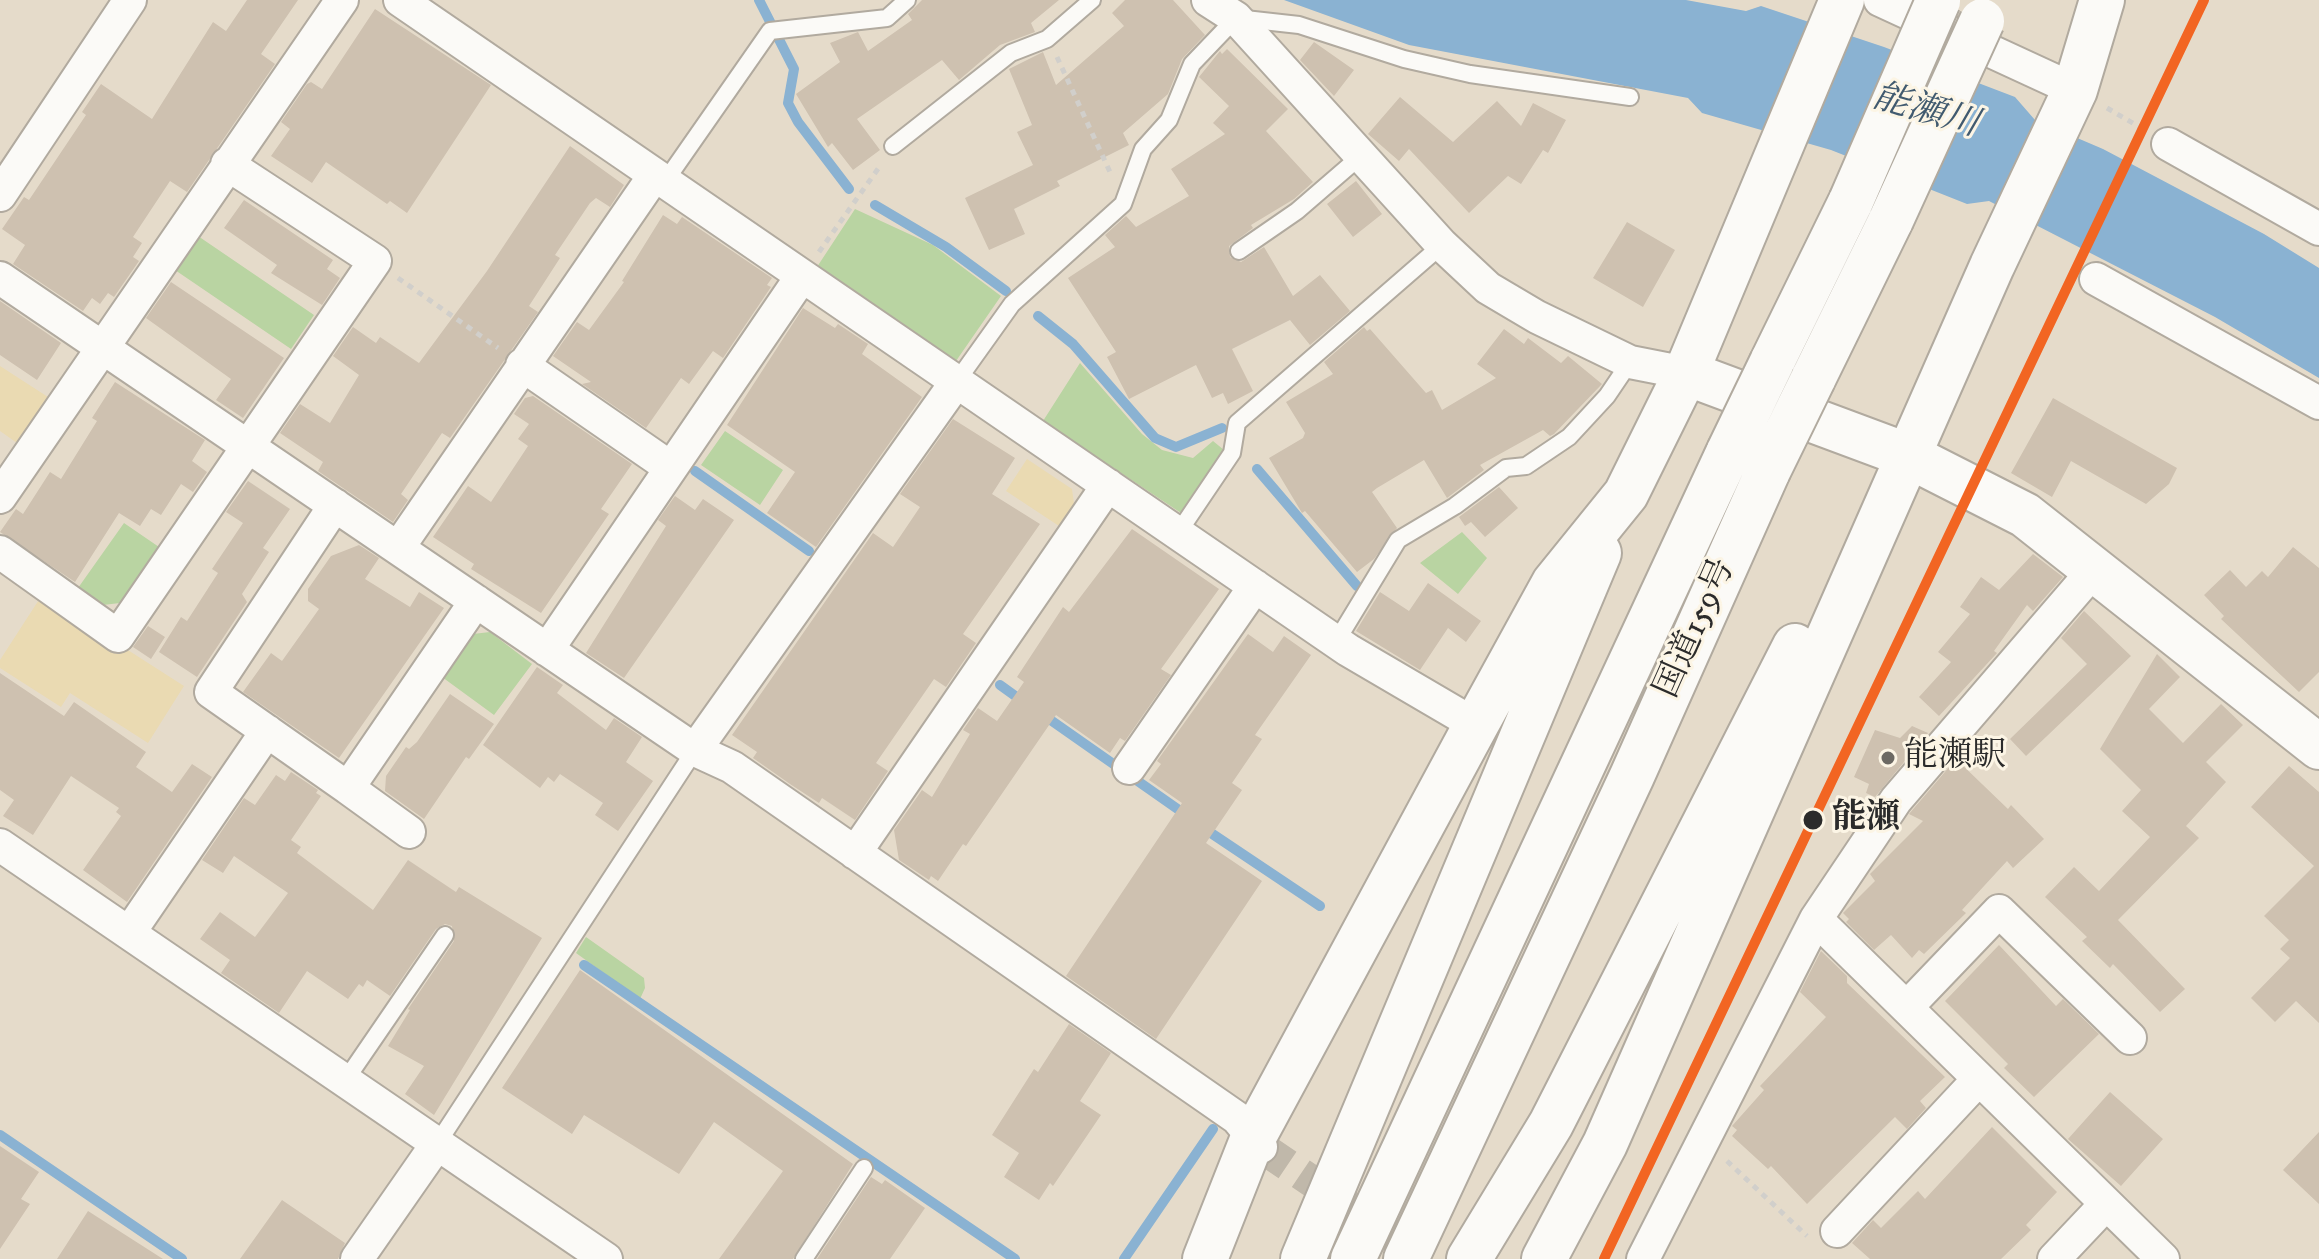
<!DOCTYPE html>
<meta charset="utf-8">
<style>
body{margin:0}
canvas{display:block;background:#e5dbca}
</style>
<canvas width="2319" height="1259"></canvas>
<script>
const context = document.querySelector('canvas').getContext('2d');
context.lineJoin = 'round';
function fillPath(path, color) {
  context.fillStyle = color;
  context.fill(path, 'evenodd');
}
function strokePath(path, color, width, dash) {
  context.strokeStyle = color;
  context.lineWidth = width;
  context.lineCap = dash ? 'butt' : 'round';
  context.setLineDash(dash || []);
  context.stroke(path);
}
function label(font, color, halo, rows, align = 'center') {
  context.font = font + ' "IM FELL DW Pica","Noto Serif JP",serif';
  context.lineWidth = 6;
  context.setLineDash([]);
  context.textBaseline = 'middle';
  context.strokeStyle = halo;
  context.fillStyle = color;
  for (const [text, x, y, turn = 0] of rows) {
    context.save();
    context.translate(x, y);
    context.rotate((+turn || 0) * Math.PI / 180);
    context.textAlign = isNaN(turn) ? turn : align;
    if (halo) context.strokeText(text, 0, 0);
    context.fillText(text, 0, 0);
    context.restore();
  }
}
const green = new Path2D(`
 M855,209L933,245L1001,296L956,361L817,267Z
 M198,236L314,315L291,349L175,270Z
 M1080,363L1142,434L1162,450L1193,458L1213,441L1224,450L1181,513L1043,421Z
 M725,431L783,470L760,505L701,465Z
 M124,523L159,547L120,603L103,605L78,588Z
 M1462,532L1487,558L1458,594L1420,563Z
 M490,632L532,664L494,715L442,677L473,634Z
 M586,937L644,978L645,988L640,999L576,953Z`);
const sand = new Path2D(`
 M0,366L48,397L17,443L0,431Z
 M1027,459L1072,489L1074,504L1059,526L1006,491Z
 M42,595L184,686L148,743L70,693L61,707L0,668V660Z`);
const water = new Path2D(`
 M1284,0H1686L1746,11L1761,6L1884,47L2015,97L2035,120L2103,149L2264,234L2319,268V378L2215,317L1989,201L1967,204L1831,150L1702,113L1688,98L1409,45Z`);
const stream = new Path2D(`
 M759,0L794,69L788,103L798,122L849,189
 M875,205L946,247L1006,291
 M1038,316L1073,344L1155,438L1176,447L1222,428
 M1257,469L1357,586
 M695,471L809,551
 M1000,685L1025,703
 M1042,714L1189,817
 M1202,827L1320,906
 M584,965L1015,1259
 M0,1135L182,1259
 M1124,1259L1213,1129`);
const building = new Path2D(`
 M247,0H298L261,54L275,64L187,192L170,181L133,237L142,243L133,257L139,261L114,297L108,293L100,304L92,298L83,311L13,264L25,245L2,229L24,197L29,200L86,115L82,112L101,84L152,119L213,22L226,31Z
 M922,0H1059L1031,23L1035,32L1000,45L959,80L942,60L857,119L880,150L853,170L832,143L828,147L796,94L840,62L830,43L858,32L868,51L912,20L908,14Z
 M1125,0H1173L1205,35L1182,59L1168,94L1123,133L1129,145L1057,181L1060,186L1014,209L1025,234L989,250L965,198L1033,165L1017,132L1032,125L1009,69L1043,52L1056,85L1124,26L1112,13Z
 M375,9L491,85L407,213L390,201L387,204L326,162L312,183L271,156L290,129L281,122L307,84L311,82L322,89Z
 M1314,42L1354,70L1334,96L1300,60Z
 M1227,49L1288,109L1266,131L1313,182L1294,199L1251,225L1253,228L1229,246L1230,257L1241,262L1264,247L1293,296L1320,275L1350,311L1310,345L1290,320L1232,349L1253,391L1228,404L1223,393L1212,398L1196,365L1129,399L1107,357L1116,352L1068,278L1115,247L1105,235L1126,216L1136,227L1189,196L1171,169L1225,134L1213,123L1229,106L1199,77L1220,51L1222,54Z
 M1400,97L1453,142L1497,101L1521,126L1533,103L1566,120L1548,153L1543,150L1521,184L1508,176L1469,213L1409,149L1399,161L1368,134Z
 M570,146L624,185L610,207L596,198L590,203L555,255L560,258L529,306L538,312L450,438L442,433L401,494L408,500L393,522L318,471L323,462L280,433L300,404L330,423L359,375L333,356L353,327L376,343L380,337L419,363L487,271Z
 M1356,181L1382,214L1353,237L1327,204Z
 M244,200L333,260L327,269L340,278L322,305L271,273L277,265L224,228Z
 M663,215L677,224L682,217L772,278L767,285L771,287L723,358L713,351L689,384L681,378L646,428L582,384L591,382L553,356L577,322L589,330L624,282L622,281Z
 M1627,222L1675,250L1643,307L1593,278Z
 M171,282L284,358L243,418L216,400L231,379L146,318Z
 M0,301L61,343L37,380L0,355Z
 M803,308L835,328L838,324L868,344L862,354L922,397L816,547L767,513L795,472L727,425Z
 M1364,327L1367,331L1370,329L1426,393L1432,390L1442,410L1496,378L1477,364L1504,329L1524,344L1528,338L1561,363L1568,356L1602,384L1554,434L1550,436L1543,430L1480,465L1484,470L1447,498L1424,460L1377,488L1372,492L1397,528L1374,559L1357,572L1305,511L1302,513L1269,458L1303,438L1305,433L1286,402L1333,374L1324,362Z
 M115,382L205,440L192,461L207,472L193,492L181,484L161,515L151,509L140,526L119,513L75,582L0,532L16,509L23,514L50,472L61,479L97,421L92,418Z
 M533,396L632,464L601,509L609,514L541,613L471,569L474,564L433,537L468,486L491,502L528,446L518,439L529,424L514,414L525,398Z
 M2053,398L2177,468L2169,484L2146,504L2071,461L2052,497L2011,473Z
 M953,419L1015,458L992,494L1040,524L963,634L976,643L946,687L934,679L876,763L888,771L855,820L822,798L819,803L790,784L753,758L757,752L732,735L873,533L893,547L920,507L900,494Z
 M248,481L290,509L263,548L269,552L242,594L247,602L197,677L159,652L181,617L187,621L218,573L212,569L243,523L226,512Z
 M1499,487L1518,508L1485,537L1471,522L1465,526L1459,517Z
 M675,496L695,510L703,499L734,520L624,678L586,653L666,526L658,520Z
 M1132,529L1219,589L1161,669L1171,675L1125,741L1120,738L1110,753L1056,715L966,846L963,844L938,881L931,876L929,880L899,860L894,830L922,790L932,797L970,734L963,730L978,708L997,721L1024,682L1017,677L1063,607L1069,612Z
 M359,545L379,558L365,579L410,607L419,592L444,608L339,758L243,692L271,653L282,661L319,609L308,601V589L331,556Z
 M2293,547L2319,568V672L2299,692L2221,619L2224,616L2204,595L2230,570L2246,587L2262,571L2268,577Z
 M2033,554L2063,577L2033,611L2027,605L1994,651L1997,653L1939,716L1919,697L1951,662L1938,652L1970,614L1960,607L1981,577L1999,590Z
 M1428,583L1481,621L1466,642L1448,628L1420,670L1356,631L1380,592L1409,611Z
 M2084,611L2131,656L2026,756L2010,739L2087,664L2061,638Z
 M148,626L165,637L151,659L133,647Z
 M1248,634L1273,652L1284,636L1311,655L1255,735L1262,739L1232,783L1242,790L1206,843L1262,881L1156,1039L1066,976L1182,803L1149,780L1161,764L1157,761Z
 M2157,654L2180,677L2149,709L2183,743L2221,704L2243,725L2206,762L2226,782L2186,826L2199,838L2118,920L2185,989L2160,1012L2113,964L2110,968L2082,941L2087,937L2045,897L2074,867L2099,891L2150,837L2122,811L2141,790L2100,749Z
 M537,667L563,685L557,693L606,730L614,718L642,737L626,762L653,781L618,831L595,815L603,803L560,774L554,782L548,777L540,788L483,745Z
 M0,673L64,716L74,702L146,752L136,767L172,792L192,764L212,777L127,902L83,870L121,816L116,812L119,808L71,776L33,835L3,816L14,800L0,790Z
 M450,694L494,724L469,759L466,757L424,819L385,791L386,776L406,747L409,749L417,742Z
 M1912,726L1928,733L1875,797L1866,793L1869,784L1854,777L1875,730L1900,738Z
 M1956,759L2008,809L2011,805L2044,839L2013,868L2007,861L1962,910L1966,913L1924,954L1919,950L1912,958L1891,935L1874,950L1846,922L1849,919L1843,913L1875,881L1870,874L1923,821L1909,814Z
 M2289,766L2319,792V1023L2296,1001L2275,1022L2251,998L2290,958L2280,949L2289,940L2264,916L2314,866L2251,807Z
 M291,772L318,790L316,793L321,796L291,840L301,847L297,853L373,910L408,860L456,892L459,887L542,938L434,1115L405,1094L424,1066L388,1046L410,1010L408,1009L454,941L452,926L445,924L436,929L390,996L367,980L363,987L359,984L348,999L307,971L279,1013L221,973L230,960L200,939L220,912L255,937L288,893L234,856L223,873L202,860L244,798L255,805L276,775L285,781Z
 M1999,945L2056,1006L2063,999L2099,1034L2034,1097L2004,1068L2008,1064L1945,1001Z
 M1821,951L1847,976V983L1945,1077L1920,1101L1926,1108L1907,1129L1895,1117L1807,1204L1771,1166L1768,1169L1732,1136L1737,1130L1732,1126L1764,1090L1760,1086L1826,1017L1800,992Z
 M580,970L853,1164L793,1259H719L783,1171L714,1122L679,1174L584,1115L572,1134L502,1088Z
 M1069,1024L1111,1053L1080,1101L1101,1115L1053,1186L1050,1183L1039,1200L1004,1177L1019,1153L992,1135L1034,1069L1038,1072Z
 M2110,1092L2163,1139L2121,1186L2068,1139Z
 M1992,1127L2057,1192L2026,1225L2031,1230L2001,1259H1870L1852,1243L1873,1220L1881,1228L1918,1191L1925,1199Z
 M2319,1132V1204L2283,1170Z
 M0,1146L39,1172L21,1199L30,1204L0,1249Z
 M871,1177L882,1184L885,1180L925,1208L890,1259H817Z
 M282,1200L345,1243L338,1259H240Z
 M88,1211L163,1259H57Z`);
const streetTunnel = new Path2D(`
 M1261,1147L1427,1259`);
const path = new Path2D(`
 M1057,57L1110,172
 M2107,108L2143,129
 M819,252L880,166
 M398,278L498,348
 M1727,1161L1807,1236`);
const lane = new Path2D(`
 M893,146L1011,53L1047,39L1092,0
 M664,183L770,31L887,18L907,0
 M1239,251L1297,211L1363,154
 M957,381L1012,304L1123,204L1143,149L1169,120L1192,64L1236,18L1299,25L1404,59L1470,74L1630,97
 M1178,533L1232,453L1237,423L1442,245
 M1336,642L1398,540L1455,506L1506,468L1526,466L1569,437L1607,396L1630,362
 M345,1081L445,935
 M437,1144L695,750
 M804,1259L864,1168`);
const street = new Path2D(`
 M400,0L1348,650L1476,725
 M1208,0L1236,18L1442,245L1488,288L1537,317L1630,362L1686,373
 M1880,0L2075,90
 M2168,144L2319,229
 M0,195L130,0
 M0,278L695,750L732,767L1237,1118L1261,1147
 M2096,279L2319,403
 M522,365L671,468
 M0,497L342,0
 M335,505L211,692L348,788L476,601
 M398,548L654,176
 M0,552L118,636L375,261L227,164
 M2094,570L1896,800L1816,919L2163,1259
 M547,650L802,276
 M695,750L957,381
 M1129,768L1255,586
 M348,788L409,832
 M0,845L606,1259
 M855,853L1108,485
 M129,933L267,731
 M1907,1007L1999,911L2130,1038
 M1837,1231L1978,1080
 M357,1259L437,1144
 M1643,1259L1816,919
 M2054,1259L2106,1204`);
const secondary = new Path2D(`
 M1686,373L1909,456L2025,515L2319,747`);
const highway = new Path2D(`
 M1772,362L1851,201
 M1813,379L1891,220
 M1205,1259L1252,1140L1476,725L1554,583L1626,494L1686,373L1842,0
 M1303,1259L1599,553
 M1353,1259L1729,451
 M1406,1259L1632,776L1768,471
 M1469,1259L1551,1124L1795,646
 M1544,1259L1605,1144L1992,266L2075,90L2102,0`);
const highwayBridge = new Path2D(`
 M1851,201L1938,1
 M1891,220L1982,21
 M1729,451L1772,362
 M1768,471L1813,379`);
const rail1 = new Path2D(`
 M1604,1259L2204,0`);
const markers = [
 [1888,758,8,"#6c6963"],
 [1813,820,11,"#2b2b2b"]
];
const streetNames = [
 ["国道159号",1697,629,-66]
];
const poiNames = [
 ["能瀬駅",1904,758]
];
const stopNames = [
 ["能瀬",1832,820]
];
const waterNames = [
 ["能瀬川",1925,113,16]
];
fillPath(green, '#b9d4a2');
fillPath(sand, '#eadab2');
fillPath(water, '#8ab2d2');
strokePath(stream, '#8ab2d2', 10);
fillPath(building, '#cec1b0');
strokePath(streetTunnel, '#c0b8aa', 32, [32, 16]);
strokePath(lane, '#b1aa9f', 20);
strokePath(street, '#b1aa9f', 36);
strokePath(secondary, '#b1aa9f', 48);
strokePath(highway, '#b1aa9f', 48);
strokePath(path, '#d1cfcb', 5, [6, 6]);
strokePath(lane, '#fbfaf7', 16);
strokePath(street, '#fbfaf7', 32);
strokePath(secondary, '#fbfaf7', 44);
strokePath(highway, '#fbfaf7', 44);
strokePath(highwayBridge, '#b1aa9f', 48, []);
strokePath(highwayBridge, '#fbfaf7', 44);
strokePath(rail1, '#f26522', 10);
for (const [x, y, r, color] of markers) {
  const dot = new Path2D();
  dot.arc(x, y, r, 0, 2 * Math.PI);
  context.fillStyle = color;
  context.fill(dot);
  strokePath(dot, '#fcf5e5', 3);
}
label('34px', '#2b2b2b', '#fcf5e5', streetNames);
label('34px', '#2b2b2b', '#fcf5e5', poiNames, 'left');
label('bold 34px', '#2b2b2b', '#fcf5e5', stopNames, 'left');
label('italic 36px', '#415a6f', '#fcf5e5', waterNames);
</script>
